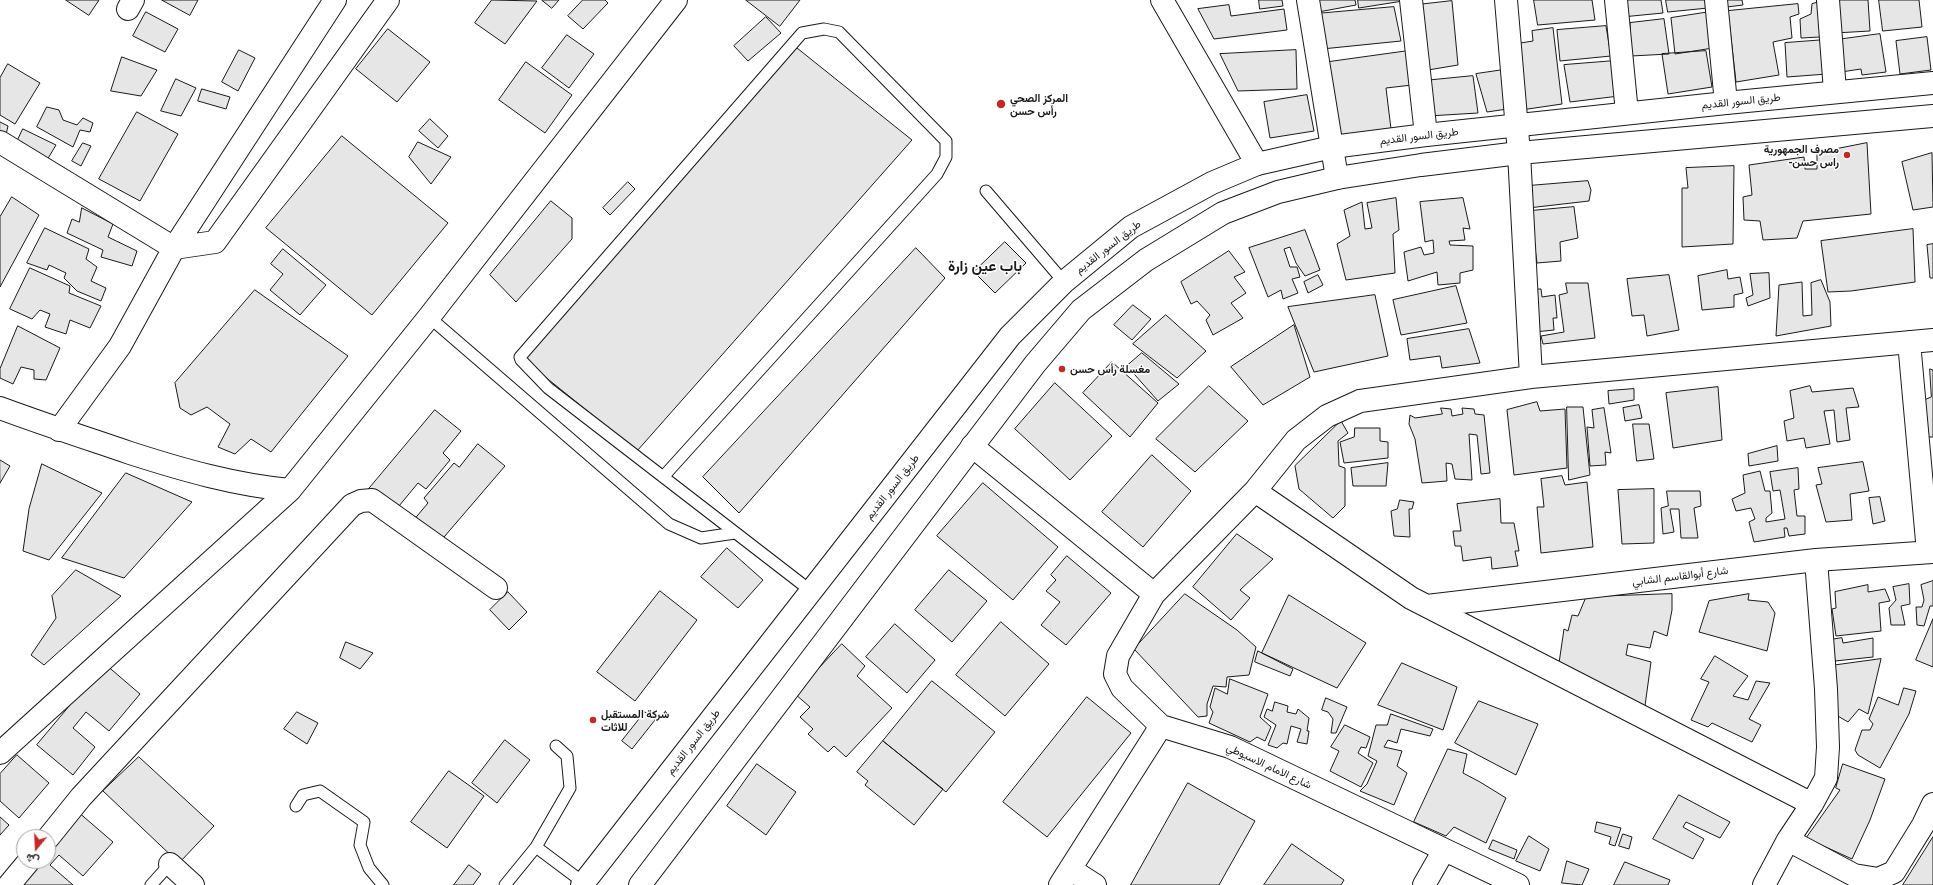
<!DOCTYPE html>
<meta charset="utf-8">
<style>
body{margin:0}
#map{position:relative;width:1933px;height:885px;overflow:hidden;background:#fff;font-family:Ubuntu,Vazirmatn,sans-serif}
canvas{display:block}
.north{position:absolute;left:16px;top:829px;width:40px;height:40px;box-sizing:border-box;background:#fff;border:1px solid #a3a3a3;border-radius:50%;rotate:198deg;font-size:11px;font-weight:700;line-height:16px;text-align:center;color:#1a1a1a}
.north::after{content:'';display:block;margin:auto;width:14px;height:18px;background:#c62828;clip-path:polygon(50% 0,100% 100%,50% 72%,0 100%)}
</style>
<div id="map">
<canvas width="1933" height="885"></canvas>
<div class="north">ش</div>
</div>
<script>
const context = document.querySelector('canvas').getContext('2d');
context.lineJoin = 'round';
function fillPath(path, color) {
  context.fillStyle = color;
  context.fill(path, 'evenodd');
}
function strokePath(path, color, width, dash) {
  context.strokeStyle = color;
  context.lineWidth = width;
  context.lineCap = dash ? 'butt' : 'round';
  context.setLineDash(dash || []);
  context.stroke(path);
}
function label(font, color, halo, rows, align = 'center') {
  context.font = font + ' Ubuntu,Vazirmatn,sans-serif';
  context.lineWidth = 3;
  context.setLineDash([]);
  context.textBaseline = 'middle';
  context.strokeStyle = halo;
  context.fillStyle = color;
  for (const [text, x, y, turn = 0] of rows) {
    context.save();
    context.translate(x, y);
    context.rotate((+turn || 0) * Math.PI / 180);
    context.textAlign = isNaN(turn) ? turn : align;
    if (halo) context.strokeText(text, 0, 0);
    context.fillText(text, 0, 0);
    context.restore();
  }
}
const building = new Path2D(`
 M66,0H99L89,15Z
 M162,0H198L190,15Z
 M492,0L537,1L505,44L475,23Z
 M542,0H559L552,8Z
 M583,0H605L608,3L583,29L568,16Z
 M746,0H800L780,26Z
 M1259,0H1282L1283,6L1260,9Z
 M1311,0H1355L1356,5L1313,13Z
 M1358,0H1403V1L1359,8Z
 M1534,0H1592L1595,20L1538,25Z
 M1621,0H1661L1663,13L1622,17Z
 M1666,0H1707L1708,8L1668,12Z
 M1726,0H1742L1743,5L1727,7Z
 M1832,0H1868L1870,31L1835,33Z
 M1879,0H1919L1922,27L1883,31Z
 M1452,1L1458,65L1422,71L1417,5Z
 M1820,2V37L1801,38L1800,19L1811,14L1812,4Z
 M1798,4L1799,14L1790,17L1792,38L1773,42L1779,75L1736,82L1728,11Z
 M1229,5L1231,16L1284,9L1287,30L1214,39L1198,9Z
 M1394,7L1401,41L1322,49L1315,14Z
 M146,12L178,29L165,52L133,36Z
 M1710,12L1713,48L1675,54L1671,18Z
 M766,17L781,33L748,61L734,46Z
 M1664,19L1669,54L1631,56L1630,23Z
 M1606,26L1611,56L1560,61L1557,30Z
 M1553,28L1562,104L1521,110L1514,44L1533,41L1532,31Z
 M388,29L430,62L397,102L356,69Z
 M1880,34L1886,72L1862,75L1861,69L1841,72L1836,40Z
 M567,35L594,54L569,88L542,68Z
 M1927,37L1931,70L1900,74L1896,41Z
 M1825,40L1827,74L1787,77L1785,43Z
 M797,48L912,140L637,451L523,359Z
 M239,50L255,58L238,91L222,82Z
 M1296,50L1297,89L1238,91L1220,54Z
 M1408,51L1412,85L1386,88L1391,129L1340,135L1329,62Z
 M1706,51L1712,87L1668,94L1662,54Z
 M122,57L157,70L141,96L111,91Z
 M1614,61L1619,96L1570,102L1564,65Z
 M526,62L572,95L545,133L499,100Z
 M8,64L40,83L15,124L0,115V78Z
 M1510,69L1514,108L1487,112L1476,74Z
 M1473,76L1478,113L1428,116L1423,81Z
 M176,79L196,88L181,116L161,111Z
 M202,89L230,97L226,109L198,101Z
 M1307,95L1314,131L1270,138L1264,102Z
 M47,107L59,110L63,120L77,125L83,118L93,123L90,132L80,130L73,147L37,127Z
 M137,112L178,134L140,201L99,179Z
 M430,119L448,136L438,148L419,131Z
 M0,122L8,126L5,139L0,135Z
 M23,129L56,145L47,160L16,144Z
 M342,136L448,223L372,315L266,228Z
 M418,142L451,157L431,184L409,157Z
 M83,143L91,146L81,166L72,161Z
 M1867,143L1871,214L1803,221L1797,238L1763,240L1760,221L1744,220L1743,197L1752,195L1749,165L1804,157L1805,169H1817V153Z
 M1932,153L1933,207L1913,210L1902,162Z
 M1734,166L1733,244L1682,247V188H1688L1686,168Z
 M1588,181L1591,190L1589,201L1528,208V186Z
 M628,182L635,189L610,215L603,208Z
 M12,197L39,215L0,287V217Z
 M1396,198L1399,230L1393,234L1395,273L1346,280L1337,244L1350,236L1344,210L1362,202L1365,229L1372,228L1367,203Z
 M1463,198L1470,229L1463,228L1465,240L1449,241L1450,245L1473,246V270L1460,273V283L1438,285L1437,272L1408,281L1404,252L1421,247L1424,255L1434,253L1433,240L1425,242L1420,202Z
 M551,201L572,218V239L516,302L490,275Z
 M1574,207L1578,238L1560,242L1561,261L1537,263L1530,211Z
 M82,208L113,224L108,237L137,251L132,266L101,257L103,250L67,233L72,219L79,222Z
 M45,228L89,249L86,259L97,267L91,281L106,288L101,301L77,291L64,278L66,273L49,265L47,270L27,263Z
 M1913,229L1915,282L1851,291L1828,292L1821,241Z
 M1305,230L1320,270L1305,276L1296,263L1290,247L1284,249L1290,267H1297L1300,277L1292,279L1298,293L1283,299L1281,290L1268,297L1249,248Z
 M1005,242L1026,263L995,293L974,272Z
 M1933,244V278H1930L1927,245Z
 M916,248L945,278L739,513L703,477Z
 M283,249L326,285L300,315L270,290L283,274L271,264Z
 M1229,251L1245,272L1234,277L1246,293L1231,303L1243,318L1213,335L1206,320L1210,315L1197,301L1191,304L1181,282Z
 M30,268L70,286L69,293L101,306L90,328L70,320L66,334L45,327L50,314L40,310L32,319L10,309Z
 M1727,270L1728,279L1740,277L1743,293L1734,295V307L1702,310L1698,276Z
 M1769,273L1770,298L1748,306L1746,298L1753,295L1750,274Z
 M1318,275L1323,285L1308,293L1304,282Z
 M1669,275L1679,330L1647,336L1644,315L1632,316L1627,279Z
 M1821,280L1830,302L1831,326L1776,336L1779,285L1802,282L1803,316L1812,315L1811,283Z
 M1566,283H1588L1595,338L1543,344L1541,336L1564,332L1559,295L1567,293Z
 M1456,286L1467,323L1401,335L1393,300Z
 M1531,289H1541L1542,297L1555,295L1557,318H1553L1554,330L1534,332Z
 M255,290L348,356L271,452L251,439L235,454L218,447L230,424L207,407L191,415L180,408L175,383Z
 M1375,295L1388,356L1314,372L1288,307Z
 M1133,305L1151,319L1132,340L1114,325Z
 M1166,315L1206,351L1177,378L1133,344Z
 M1294,325L1310,377L1263,405L1231,367Z
 M18,326L60,348L46,380L34,379V370L21,367L13,384L0,378V369Z
 M1469,329L1480,363L1442,368L1440,356L1410,360L1407,339Z
 M1142,353L1179,384L1158,401L1127,366Z
 M1112,362L1158,403L1130,437L1083,393Z
 M1930,369L1933,370V437H1924L1922,401L1931,397Z
 M1055,383L1112,436L1070,480L1015,429Z
 M1209,386L1248,421L1195,472L1156,439Z
 M1810,386L1812,392L1853,388L1859,407L1846,408L1850,440L1837,442L1834,410L1824,411L1830,444L1806,448L1804,438L1787,441L1784,421L1794,418L1790,391Z
 M1718,387L1722,440L1673,448L1666,393Z
 M1634,389V400L1609,404L1608,391Z
 M1537,402L1540,411L1565,409L1567,468L1514,475L1507,410Z
 M1639,405L1642,418L1625,421L1623,408Z
 M1567,407H1583L1590,475L1569,480Z
 M1441,408L1451,409L1452,416L1463,414L1462,408L1474,409L1475,414L1484,415L1490,473L1481,474L1477,435L1469,434L1472,480L1455,479L1452,464L1446,463L1447,481L1422,483L1415,439L1409,424L1410,415L1415,418L1442,414Z
 M1604,408L1611,453L1605,452L1606,465L1590,466L1587,427L1594,428L1592,410Z
 M435,410L461,431L443,453L450,460L426,489L418,483L394,512L368,490Z
 M1341,421L1348,433L1338,441L1339,466L1345,468V506L1333,518L1299,489L1295,466Z
 M1633,424H1649L1654,459L1637,461Z
 M1355,428H1380V441L1388,442V458L1344,463L1340,442L1354,437Z
 M478,444L505,466L438,544L412,522L428,503L424,498L454,463L459,467Z
 M1777,446L1778,461L1749,466L1748,454Z
 M1152,455L1191,491L1143,547L1102,512Z
 M0,460L10,466L0,483Z
 M1863,462L1869,491L1850,494L1852,520L1826,522L1816,485L1822,484L1818,468Z
 M1388,463L1386,486H1353L1351,468Z
 M42,464L102,493L49,560L23,551L29,509Z
 M1798,468L1799,489L1794,490L1797,516H1805V534L1789,536L1787,528H1784L1785,537L1754,542L1749,522L1755,519L1751,508L1736,511L1732,499L1745,493L1743,475L1760,471L1765,491H1770L1772,513L1766,518V522L1785,519L1780,490L1773,491L1770,472Z
 M126,473L192,502L124,578L62,558Z
 M1562,476L1565,485L1587,482L1593,547L1541,553L1537,507H1544L1541,479Z
 M983,483L1058,547L1013,600L937,536Z
 M1654,489V543L1622,544L1618,490Z
 M1667,491H1700L1701,506L1694,508L1698,538H1681L1679,509H1670L1674,532L1663,534L1661,508L1668,506Z
 M1880,497L1885,521L1873,524L1869,498Z
 M1500,499L1501,523H1514L1519,551H1515L1518,566L1492,569L1491,557L1463,561L1461,546H1455L1453,531H1461L1457,504Z
 M1400,500L1414,502L1412,509H1409L1410,537L1394,536L1391,511L1397,509Z
 M1237,534L1273,559L1240,590L1250,598L1231,620L1193,587Z
 M727,548L763,580L738,608L701,577Z
 M1067,556L1111,593L1066,645L1041,625L1060,602L1046,591L1056,580L1051,575Z
 M76,570L121,596L44,665L31,655L56,618L52,596Z
 M949,570L987,601L952,642L915,610Z
 M1933,581V606H1930L1924,626L1917,625L1916,607H1922L1924,600L1921,585Z
 M1909,584L1910,604L1901,606L1905,625H1891L1889,608L1896,600L1893,587Z
 M1868,585V592L1885,589L1890,601L1879,603L1881,631L1836,636L1832,609L1836,608L1835,592Z
 M660,591L697,620L635,701L597,672Z
 M508,592L527,612L509,630L490,610Z
 M1185,594L1237,630L1256,647L1249,675L1227,677L1226,687L1213,686L1207,704V716L1198,717L1134,649Z
 M1672,594V610L1667,636L1654,631L1650,648L1628,644L1626,655L1651,662L1644,713L1558,670L1564,629L1568,631L1572,615L1578,616L1586,597Z
 M1749,594L1748,600L1768,602L1775,613L1767,651L1699,632L1709,601Z
 M1289,595L1366,643L1337,688L1262,653Z
 M1933,619V667L1916,660Z
 M1001,622L1049,664L1005,716L956,675Z
 M895,624L935,660L907,693L866,657Z
 M1842,638L1843,643L1873,638V657L1835,661L1830,640Z
 M346,642L373,653L360,669L340,658Z
 M842,644L865,666L857,676L892,708L846,757L834,746L828,752L808,734L813,729L800,717L810,707L795,694Z
 M1258,651L1293,669L1290,676L1255,662Z
 M1715,656L1748,676L1733,696L1748,700L1756,681L1770,683L1749,719L1761,725L1752,742L1712,723L1708,727L1691,720L1709,682L1701,679Z
 M1881,659L1868,714L1859,709L1848,722L1831,712L1830,666Z
 M1402,663L1457,687L1443,730L1378,705Z
 M105,664L140,694L109,731L86,712L73,728L95,747L73,775L37,745Z
 M1230,679L1268,694L1260,717L1271,727L1265,741L1257,737L1250,742L1209,723L1213,712L1210,707L1215,688L1227,694Z
 M932,681L995,732L946,792L883,741Z
 M1904,688L1916,691L1909,714L1880,768L1858,755L1855,750L1862,730H1870L1873,724L1869,719L1878,697L1898,705Z
 M1087,697L1131,733L1047,837L1003,802Z
 M1326,698L1347,707L1336,733H1331L1333,719L1328,712L1322,710Z
 M1479,701L1538,724L1516,775L1455,743Z
 M1275,702L1288,706L1287,712L1296,714L1298,709L1309,718L1307,731H1309L1307,744L1297,742L1301,729L1291,726L1287,744L1283,743L1277,748L1268,745L1276,725L1264,717L1267,709L1272,711Z
 M297,712L318,723L307,744L284,729Z
 M645,712L655,720L632,749L622,741Z
 M1391,714L1433,729L1430,736L1401,729L1397,743L1388,740L1384,747L1402,751L1397,766L1407,773L1394,805L1360,791L1367,784L1377,761L1368,756L1376,725H1387Z
 M1345,725L1370,737L1366,748L1361,747L1358,753L1373,763L1361,787L1330,771L1339,751L1331,747Z
 M505,740L530,760L497,803L472,783Z
 M883,741L943,789L914,825L865,785L868,781L857,772Z
 M1448,749L1467,754L1463,773L1480,782L1506,798L1486,843L1454,827L1446,836L1414,822Z
 M17,755L49,783L19,818L0,801V774Z
 M139,757L214,826L179,863L103,791Z
 M757,764L796,792L766,835L727,806Z
 M1843,764L1885,779L1870,820L1852,859L1806,838L1840,790L1836,788Z
 M449,771L484,796L447,848L411,822Z
 M1188,783L1255,821L1219,885H1131Z
 M1679,795L1730,822L1720,838L1686,822L1683,827L1704,839L1693,859L1653,839Z
 M77,811L113,842L83,876L59,855L50,865L73,885H14L34,861H48V845Z
 M0,817L9,825L0,835Z
 M1597,822L1621,828L1615,846L1609,844L1611,837L1595,832Z
 M1623,834L1632,837L1629,849L1619,846Z
 M1529,836L1549,849L1540,871L1516,861Z
 M1933,837V885H1903Z
 M1493,840L1517,850L1514,859L1489,849Z
 M1292,844L1344,880L1341,885H1264Z
 M1567,861L1589,869L1582,885L1562,883Z
 M1625,862L1670,880L1668,885H1614Z
 M469,865L481,874L473,885H454Z`);
const service = new Path2D(`
 M986,191L1064,282
 M429,317L669,524L701,538L735,533
 M663,477L937,174L946,157V141L839,32L824,29L802,33L520,357L521,360L548,388L811,591
 M296,806L303,795L320,791L364,822L360,845L369,868L383,885
 M536,847L584,883
 M151,885L170,864
 M505,885L536,847L570,788L567,756L556,746`);
const minor = new Path2D(`
 M1162,0L1257,164
 M1308,0L1337,178
 M1411,0L1426,135
 M1506,0L1519,153L1531,377
 M1616,0L1627,113
 M1716,0L1726,103
 M1828,0L1835,91
 M128,9L133,0
 M0,142L174,248L215,242L388,0
 M1909,342L1928,552
 M0,408C43,424 86,438 130,453C183,470 235,485 290,490
 M59,430L120,346L174,248L335,0
 M972,446L1154,594
 M1255,491L1411,598L1812,804
 M1427,606L1816,560L1933,552
 M0,753L290,490L429,317L676,0
 M48,838L81,797L352,505L361,501L372,500L496,588
 M1788,840L1854,875L1878,879L1894,872L1923,825L1933,804
 M170,864L193,885
 M1070,869L1095,885
 M9,885L29,861
 M1060,885L1161,726
 M1424,885L1444,850
 M1518,885L1230,747L1161,726L1122,688L1115,674L1118,656L1154,594L1255,491L1296,440L1327,416L1360,401L1531,377L1933,340
 M1764,885L1788,840L1812,804L1826,778L1828,747L1826,689L1816,560`);
const primary = new Path2D(`
 M582,885L1010,336L1064,282L1131,227L1212,183L1257,164L1332,147L1426,135L1726,103L1933,83
 M640,885L1035,364L1081,310L1146,260L1223,213L1278,192L1337,178L1421,165L1519,153L1933,116`);
const markers = [
 [1001,104,5,"#c62828"],
 [1847,155,4,"#c62828"],
 [1062,369,4,"#c62828"],
 [593,720,4,"#c62828"]
];
const poiNames = [
 ["المركز الصحي",1010,98],
 ["رأس حسن",1010,111],
 ["مصرف الجمهورية",1839,149,"right"],
 ["-راس حسن",1839,162,"right"],
 ["مغسلة رأس حسن",1070,369],
 ["شركة المستقبل",601,714],
 ["للاثات",601,727]
];
const streetNames = [
 ["طريق السور القديم",1741,101,-6],
 ["طريق السور القديم",1419,136,-7],
 ["طريق السور القديم",1108,247,-38],
 ["طريق السور القديم",892,487,-52],
 ["شارع أبوالقاسم الشابي",1680,576,-7],
 ["طريق السور القديم",693,742,-52],
 ["شارع الامام الاسيوطي",1269,766,25]
];
const districtNames = [
 ["باب عين زارة",985,266]
];
fillPath(building, '#e6e6e6');
strokePath(building, '#1a1a1a', 1);
strokePath(service, '#1a1a1a', 13);
strokePath(minor, '#1a1a1a', 24);
strokePath(primary, '#1a1a1a', 24);
strokePath(service, '#fff', 11);
strokePath(minor, '#fff', 22);
strokePath(primary, '#fff', 22);
for (const [x, y, r, color] of markers) {
  const dot = new Path2D();
  dot.arc(x, y, r, 0, 2 * Math.PI);
  context.fillStyle = color;
  context.fill(dot);
  strokePath(dot, '#fff', 1.5);
}
label('bold 11px', '#1a1a1a', '#fff', poiNames, 'left');
label('11px', '#1a1a1a', '#fff', streetNames);
label('bold 15px', '#1a1a1a', '#fff', districtNames);
</script>
